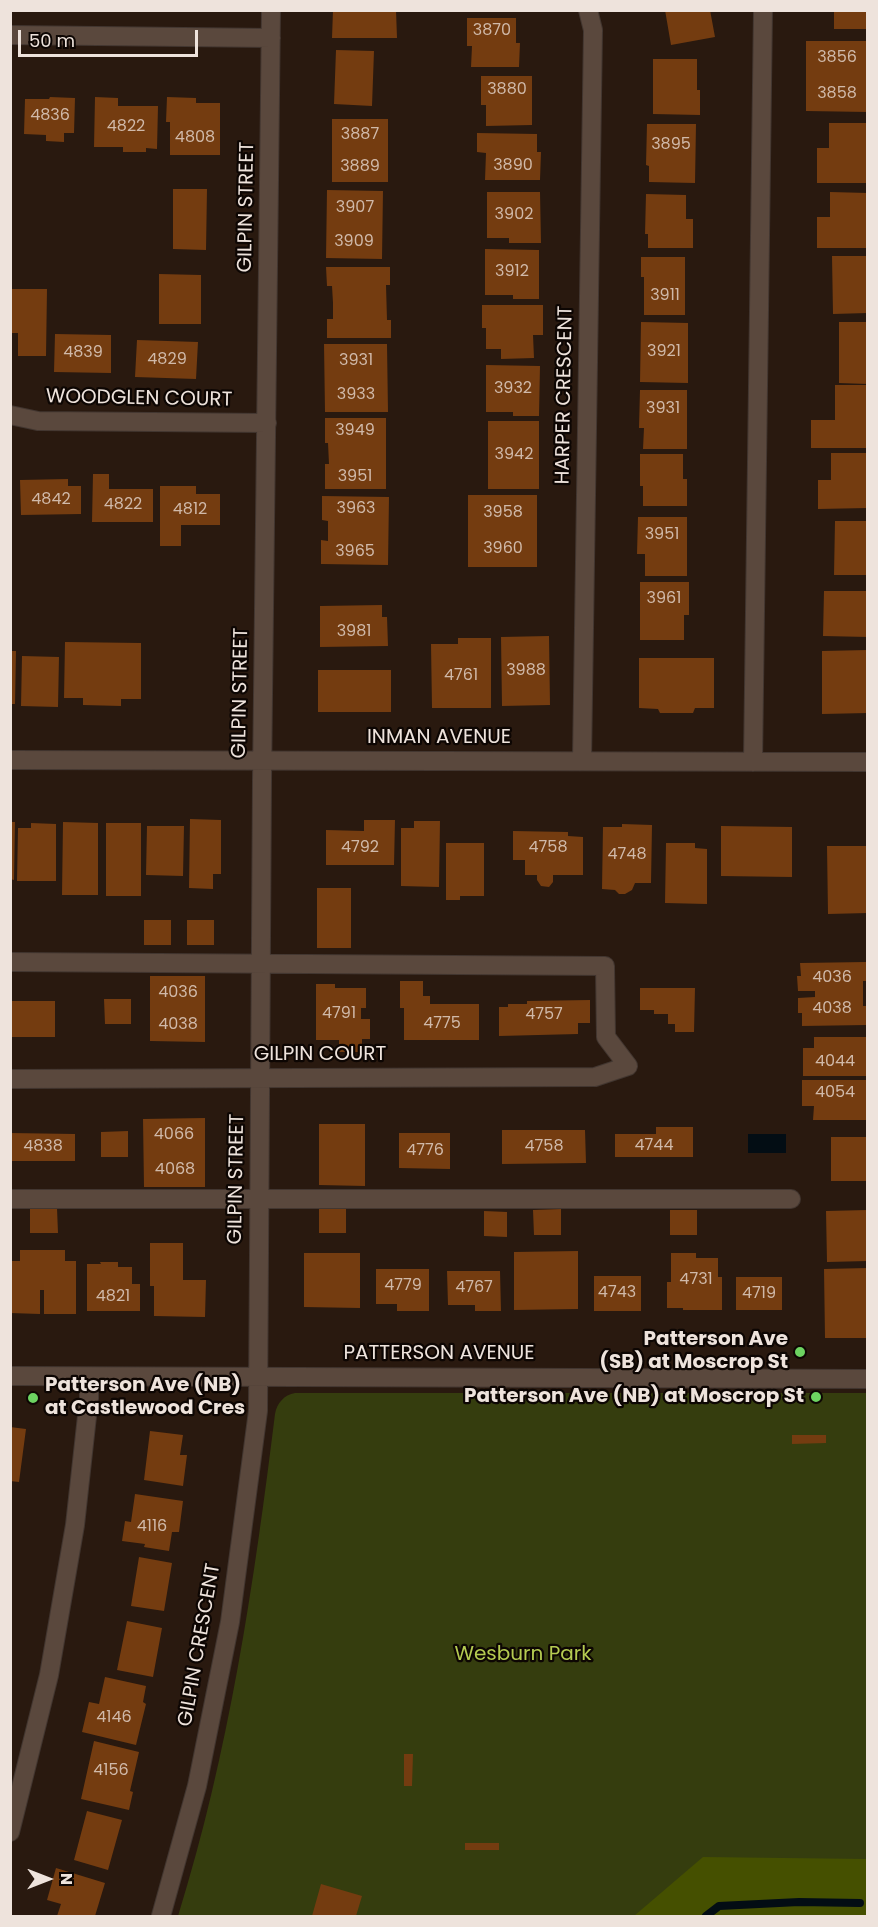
<!DOCTYPE html>
<style>
body{margin:0}
#map{position:relative;width:878px;height:1927px;overflow:hidden;background:#29190f;font-family:Poppins,sans-serif}
canvas{display:block}
.frame{position:absolute;inset:0;border:12px solid #eee3dc;pointer-events:none}
.north{position:absolute;left:18px;top:1849px;width:60px;height:60px;-webkit-text-stroke:4px #0d0603;paint-order:stroke;rotate:90deg;font-size:16px;font-weight:700;line-height:24px;text-align:center;color:#eee3dc}
.north::after{content:'';display:block;margin:auto;width:21px;height:27px;background:#eee3dc;clip-path:polygon(50% 0,100% 100%,50% 72%,0 100%)}
.scale{position:absolute;left:18px;top:30px;width:180px;height:27px;box-sizing:border-box;border:3px solid #eee3dc;border-top:0;padding-left:8px;font-size:18px;line-height:21px;white-space:nowrap;color:#eee3dc;-webkit-text-stroke:4px #0d0603;paint-order:stroke}
</style>
<div id="map">
<canvas width="878" height="1927"></canvas>
<div class="frame"></div>
<div class="north">N</div>
<div class="scale">50 m</div>
</div>
<script>
const context = document.querySelector('canvas').getContext('2d');
context.lineJoin = 'round';
function fillPath(path, color) {
  context.fillStyle = color;
  context.fill(path, 'evenodd');
}
function strokePath(path, color, width, dash) {
  context.strokeStyle = color;
  context.lineWidth = width;
  context.lineCap = dash ? 'butt' : 'round';
  context.setLineDash(dash || []);
  context.stroke(path);
}
function label(font, color, halo, rows, align = 'center') {
  context.font = font + ' Poppins,sans-serif';
  context.lineWidth = 4.5;
  context.setLineDash([]);
  context.textBaseline = 'middle';
  context.strokeStyle = halo;
  context.fillStyle = color;
  for (const [text, x, y, turn = 0] of rows) {
    context.save();
    context.translate(x, y);
    context.rotate((+turn || 0) * Math.PI / 180);
    context.textAlign = isNaN(turn) ? turn : align;
    if (halo) context.strokeText(text, 0, 0);
    context.fillText(text, 0, 0);
    context.restore();
  }
}
const green = new Path2D(`
 M295,1393H867V1916H178C229,1753 254,1584 275,1414C277,1403 284,1395 295,1393Z`);
const forest = new Path2D(`
 M703,1857L867,1859V1916H634Z`);
const water = new Path2D(`
 M748,1134H786V1153H748Z`);
const stream = new Path2D(`
 M706,1916L719,1906L799,1902L860,1903`);
const building = new Path2D(`
 M333,10H396L397,38H332Z
 M665,10H710L715,37L671,45Z
 M834,10H868V29H834Z
 M467,18H516V43H520L519,67H471L472,46H467Z
 M806,41H868V112L806,111Z
 M336,50L374,51L372,106L334,104Z
 M653,59H697V90H700V115L653,114Z
 M481,76H532V125L486,126V105H481Z
 M50,97L75,98L74,133H64V142L46,141V135L24,134L25,99H49Z
 M95,97L118,98V106H158L157,149L146,148V152H123V147H94Z
 M167,97L196,98V103H220V155H170V122H166Z
 M332,119H388V182H332Z
 M829,123H868V183H817V148H829Z
 M647,124H696L695,183L649,182V166L646,165Z
 M477,133L537,134V152H541L540,180H485L486,153L477,152Z
 M173,189H207L206,250L173,249Z
 M327,190L383,191L382,259L326,258Z
 M487,192H540L541,243H509V238H487Z
 M830,192L868,193V248H817V217H830Z
 M646,194L686,195V219H693V248H648V234H645Z
 M485,249L539,250V299H513V295H485Z
 M832,256H868V313L833,314Z
 M641,257H685V315H644V277H641Z
 M326,267H390V285H386L387,320H391V338H327V319H333V303L332,286H327Z
 M159,274L201,275V324H159Z
 M10,289H47L46,356H18V333H10Z
 M482,305H543V335H533L534,358L501,359V349H486V328H482Z
 M641,322L688,323V383L640,382Z
 M839,322H868V384L839,383Z
 M55,334L111,335V373L54,372Z
 M137,340L198,342L196,379L135,377Z
 M324,344H387L388,412H325Z
 M486,365L540,366L539,416H513V412H486Z
 M835,385H868V448H811V420H835Z
 M640,390H687V449H643L644,428H639Z
 M325,418H386V489H325V464H329L328,443H325Z
 M488,421H539V489H488Z
 M831,453H868V508L818,509V480H831Z
 M640,454H683V479H687V506H643V486H640Z
 M93,474H109V489H153V522H92Z
 M68,479V486H81V514L21,515L20,480Z
 M160,486H196V494H220V525H181V546H160Z
 M468,495H537V567H468Z
 M322,496L389,497L388,565L321,564V540L328,541V521L322,520Z
 M638,517H687V576H645V554H637Z
 M835,521H868V575H834Z
 M640,582H689V615H684V640H640Z
 M824,591H868V637L823,636Z
 M382,605V617H387L388,646L320,647V606Z
 M549,636L550,705L502,706L501,637Z
 M458,638H491V708H432L431,644H458Z
 M65,642L141,643V699H121V706L83,705V698H64Z
 M868,650V713L822,714V651Z
 M10,651H16L15,704H10Z
 M22,656L59,657L58,707L21,706Z
 M639,658H714V708H695L693,713H660L658,709L639,708Z
 M318,670H391V712H318Z
 M190,819L221,820V874H213V889L189,888Z
 M364,820H395L394,865H326V830L364,831Z
 M414,821H440L439,887L401,886V828H414Z
 M10,822H15L14,880L10,879Z
 M63,822L98,823V895H62Z
 M31,823L56,824V881H17L18,828H31Z
 M106,823H141V896H106Z
 M622,824L652,825L651,883H635L632,890L625,894H619L615,890L602,889L603,827H622Z
 M147,826H184L183,876L146,875Z
 M721,826L792,827V877L721,876Z
 M513,831L568,832V836L583,837V875H553V882L549,887L541,886L537,880V875H525V860H513Z
 M446,843H484V896H460V900H446Z
 M666,843H695V848L707,849V904L665,903Z
 M827,846H868V913L828,914Z
 M317,888H351V948H317Z
 M144,920H171V945H144Z
 M187,920H214V945H187Z
 M866,962V981H863V1006H866L867,1025L802,1026V1013H798V998L815,997V991H798L797,976H801L800,963Z
 M150,976H205V1042L150,1041Z
 M400,981H423V996H430V1004H479V1040H404V1008H400Z
 M316,984H335V988H366V1008H361V1019H370V1039H362V1052H339V1040H316Z
 M640,988H695L694,1032H675V1024H668V1014H654V1010H640Z
 M104,999H131V1024H105Z
 M590,1000V1023H578V1034L499,1036V1007H508V1004H527V1001Z
 M10,1001H55V1037H10Z
 M814,1037H868V1076H803V1048H814Z
 M802,1080H868V1120H813L814,1106H802Z
 M205,1118V1187H144L143,1119Z
 M319,1124H365V1186L319,1185Z
 M656,1127H693V1157H615V1134H656Z
 M502,1130H585L586,1163L502,1164Z
 M128,1131V1157H101V1132Z
 M10,1133L75,1134V1161H10Z
 M399,1133H450V1169L399,1168Z
 M831,1137H866V1181H831Z
 M30,1208H57L58,1233H30Z
 M319,1208H346V1233H319Z
 M561,1209V1235H534L533,1210Z
 M670,1210H697V1235H670Z
 M868,1210V1261L827,1262L826,1211Z
 M484,1211L507,1212V1237L484,1236Z
 M150,1243H183V1280H206L205,1317L154,1316V1286H150Z
 M20,1250H65V1261H76V1314H44V1290H40V1314L10,1313V1261H20Z
 M578,1251V1309L514,1310V1252Z
 M304,1253H360V1308L304,1307Z
 M671,1253H696V1258H718V1277H722V1310H683V1308H667V1282H671Z
 M100,1262H118V1267H132V1284H140V1311H87V1264H101Z
 M868,1268V1338H825L824,1269Z
 M376,1269H429V1311H397V1304H376Z
 M447,1271H500L501,1311H475V1305H448Z
 M594,1276H641V1311H594Z
 M736,1277H782V1310H736Z
 M10,1427L26,1429L19,1482L10,1481Z
 M150,1431L183,1435L180,1455H187L183,1486L144,1480Z
 M792,1435H826V1443L792,1444Z
 M135,1494L183,1501L179,1532H172L169,1551L144,1547L145,1544L122,1541L125,1521L131,1522Z
 M139,1557L172,1563L164,1611L131,1606Z
 M127,1621L162,1628L153,1677L117,1670Z
 M105,1677L146,1686L143,1702L146,1704L136,1745L82,1732L89,1702L99,1704Z
 M94,1741L139,1752L130,1791L133,1792L129,1810L81,1799Z
 M404,1754H413L412,1786H404Z
 M87,1811L122,1820L108,1870L74,1860Z
 M465,1843H499V1850H465Z
 M56,1868L105,1883L95,1916H57L61,1904L47,1900Z
 M321,1884L362,1896L356,1916H312Z`);
const minor = new Path2D(`
 M10,35L271,38
 M10,415L38,421L267,423
 M10,760L868,762
 M582,761L593,30L588,10
 M753,762L763,10
 M10,962L605,966L606,1037L628,1066L595,1077L10,1079
 M10,1199H791
 M10,1376L868,1379
 M10,1832L49,1675L75,1525L89,1398V1377
 M161,1916L197,1786L230,1622L258,1411L262,780L271,10`);
const markers = [
 [800,1352,6,"#6dd361"],
 [816,1397,6,"#6dd361"],
 [33,1398,6,"#6dd361"]
];
const numberNames = [
 ["3870",492,31],
 ["3856",837,58],
 ["3880",507,90],
 ["3858",837,94],
 ["4836",50,116],
 ["4822",126,127],
 ["3887",360,135],
 ["4808",195,138],
 ["3895",671,145],
 ["3890",513,166],
 ["3889",360,167],
 ["3907",355,208],
 ["3902",514,215],
 ["3909",354,242],
 ["3912",512,272],
 ["3911",665,296],
 ["3921",664,352],
 ["4839",83,353],
 ["4829",167,360],
 ["3931",356,361],
 ["3932",513,389],
 ["3933",356,395],
 ["3931",663,409],
 ["3949",355,431],
 ["3942",514,455],
 ["3951",355,477],
 ["4842",51,500],
 ["4822",123,505],
 ["3963",356,509],
 ["4812",190,510],
 ["3958",503,513],
 ["3951",662,535],
 ["3960",503,549],
 ["3965",355,552],
 ["3961",664,599],
 ["3981",354,632],
 ["3988",526,671],
 ["4761",461,676],
 ["4792",360,848],
 ["4758",548,848],
 ["4748",627,855],
 ["4036",832,978],
 ["4036",178,993],
 ["4038",832,1009],
 ["4791",339,1014],
 ["4757",544,1015],
 ["4775",442,1024],
 ["4038",178,1025],
 ["4044",835,1062],
 ["4054",835,1093],
 ["4066",174,1135],
 ["4744",654,1146],
 ["4838",43,1147],
 ["4758",544,1147],
 ["4776",425,1151],
 ["4068",175,1170],
 ["4731",696,1280],
 ["4779",403,1286],
 ["4767",474,1288],
 ["4743",617,1293],
 ["4719",759,1294],
 ["4821",113,1297],
 ["4116",152,1527],
 ["4146",114,1718],
 ["4156",111,1771]
];
const streetNames = [
 ["GILPIN STREET",247,207,-89],
 ["HARPER CRESCENT",565,395,-89],
 ["WOODGLEN COURT",139,399,1],
 ["GILPIN STREET",241,693,-89],
 ["INMAN AVENUE",439,738],
 ["GILPIN COURT",320,1055],
 ["GILPIN STREET",237,1179,-89],
 ["PATTERSON AVENUE",439,1354],
 ["GILPIN CRESCENT",200,1645,-80]
];
const poiNames = [
 ["Patterson Ave",788,1340],
 ["(SB) at Moscrop St",788,1363],
 ["Patterson Ave (NB)",45,1386,"left"],
 ["at Castlewood Cres",45,1409,"left"],
 ["Patterson Ave (NB) at Moscrop St",804,1397]
];
const parkNames = [
 ["Wesburn Park",523,1655]
];
fillPath(green, '#353d0e');
fillPath(forest, '#455000');
fillPath(water, '#030d14');
strokePath(stream, '#030d14', 8);
fillPath(building, '#743c10');
strokePath(minor, '#423630', 20);
strokePath(minor, '#5a483d', 18);
for (const [x, y, r, color] of markers) {
  const dot = new Path2D();
  dot.arc(x, y, r, 0, 2 * Math.PI);
  context.fillStyle = color;
  context.fill(dot);
  strokePath(dot, '#0d0603', 2);
}
label('16px', '#d0b9a9', null, numberNames);
label('20px', '#eee3dc', '#0d0603', streetNames);
label('bold 20px', '#eee3dc', '#0d0603', poiNames, 'right');
label('20px', '#b5cb51', '#0d0603', parkNames);
</script>
